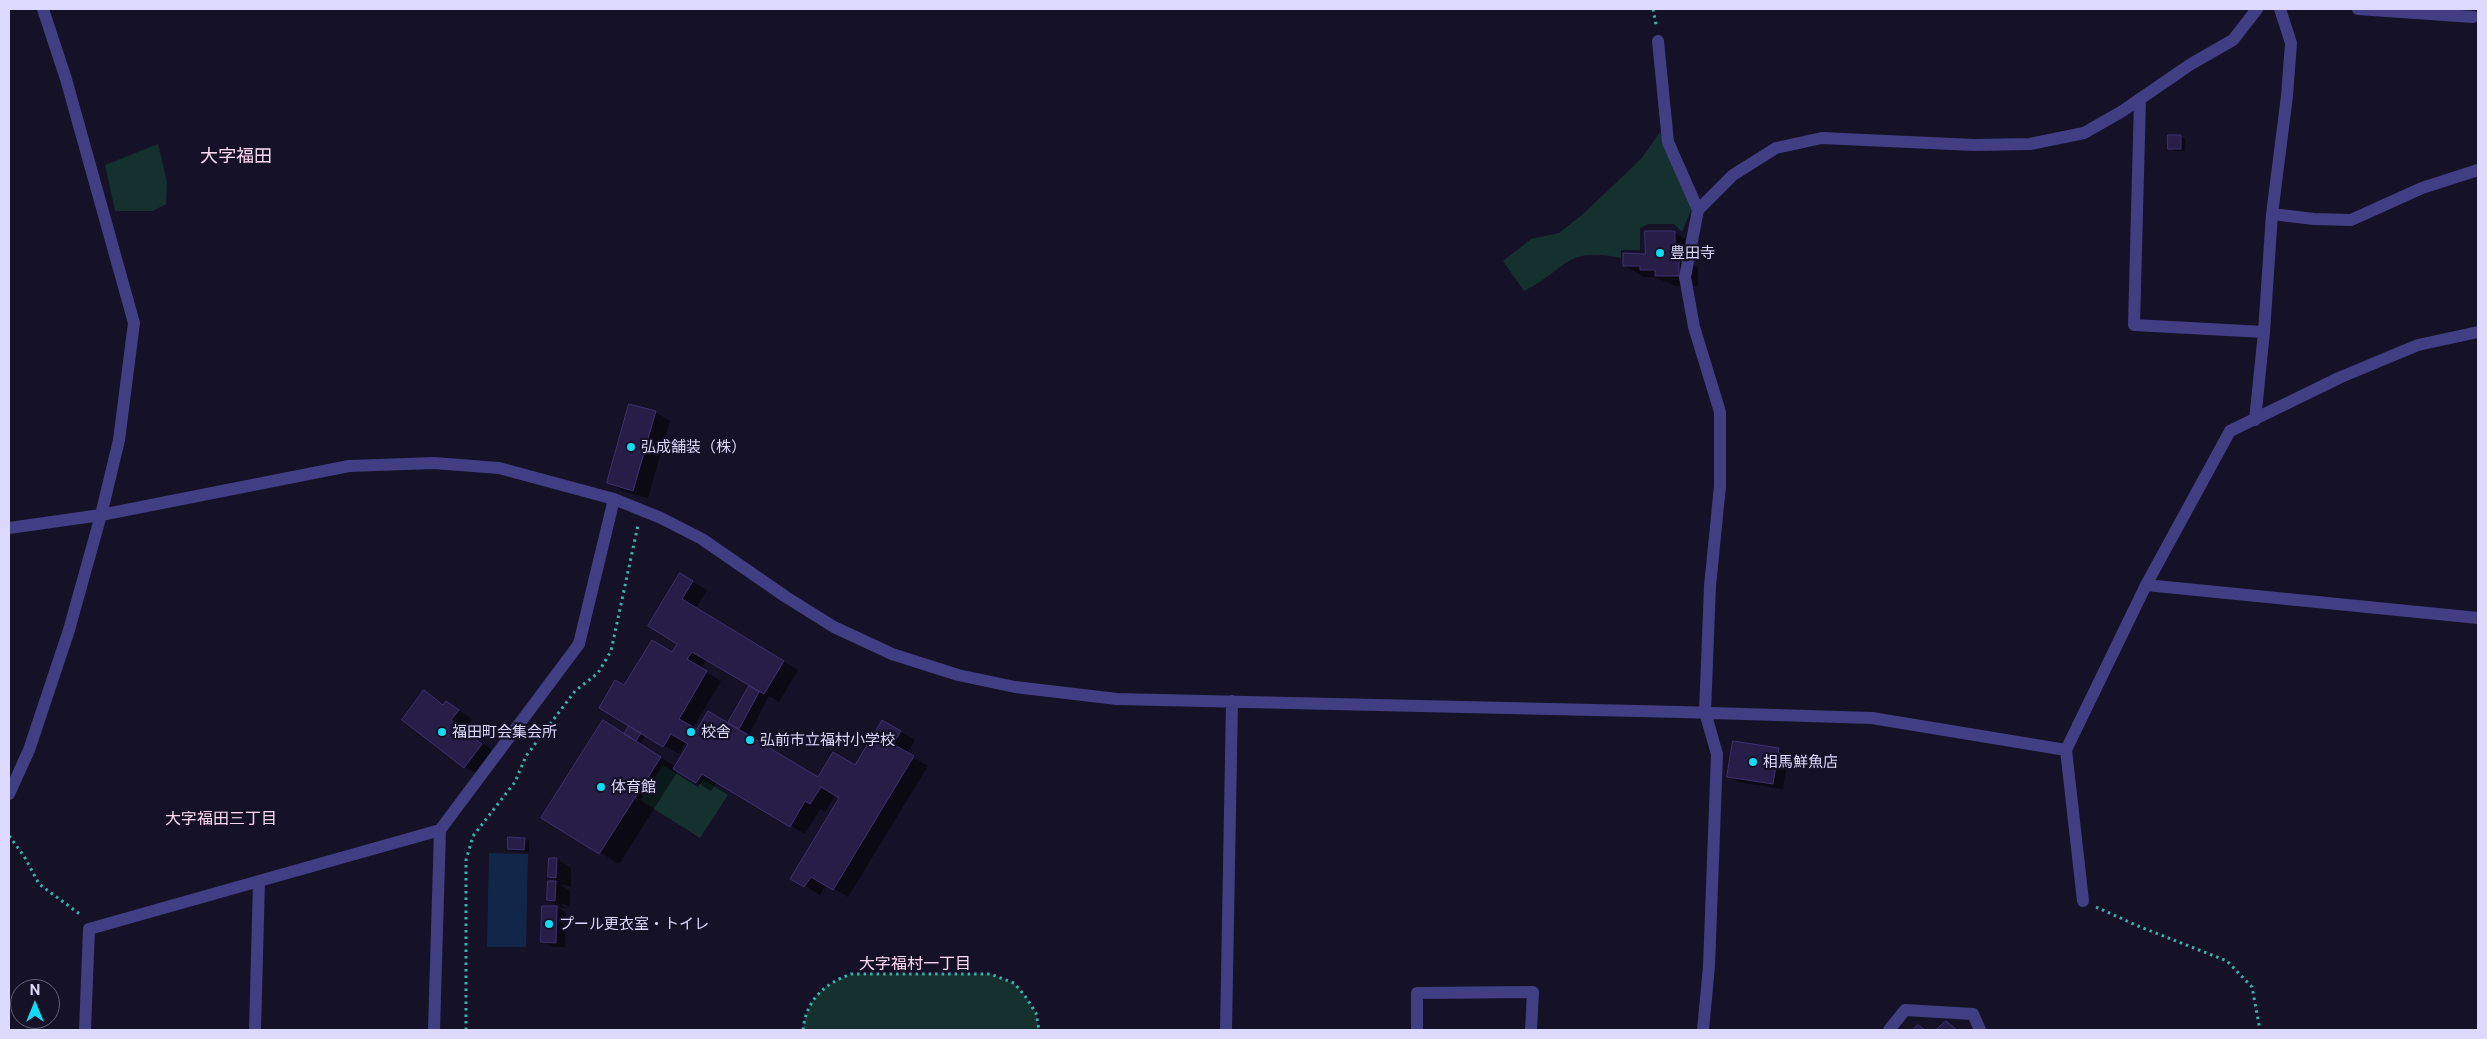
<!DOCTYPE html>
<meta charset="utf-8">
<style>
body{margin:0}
#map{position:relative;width:2487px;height:1039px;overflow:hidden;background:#151127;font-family:"Public Sans",sans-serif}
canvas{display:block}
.frame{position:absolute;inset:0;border:10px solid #ddd9fd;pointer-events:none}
.north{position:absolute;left:10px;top:979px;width:50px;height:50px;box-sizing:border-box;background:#151127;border:1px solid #65617d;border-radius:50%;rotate:0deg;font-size:14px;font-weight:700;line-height:20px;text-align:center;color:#ddd9fd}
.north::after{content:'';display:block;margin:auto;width:18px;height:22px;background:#0fddf3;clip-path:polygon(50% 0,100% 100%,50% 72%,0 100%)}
</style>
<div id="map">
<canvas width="2487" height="1039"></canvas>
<div class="frame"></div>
<div class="north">N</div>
</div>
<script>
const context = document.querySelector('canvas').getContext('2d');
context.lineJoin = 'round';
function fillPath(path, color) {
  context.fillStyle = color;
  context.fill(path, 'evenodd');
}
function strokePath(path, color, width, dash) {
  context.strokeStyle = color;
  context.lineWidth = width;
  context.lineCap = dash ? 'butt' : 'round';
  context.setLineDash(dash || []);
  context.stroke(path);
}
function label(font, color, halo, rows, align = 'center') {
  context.font = font + ' "Public Sans","Noto Sans JP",sans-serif';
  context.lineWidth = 4.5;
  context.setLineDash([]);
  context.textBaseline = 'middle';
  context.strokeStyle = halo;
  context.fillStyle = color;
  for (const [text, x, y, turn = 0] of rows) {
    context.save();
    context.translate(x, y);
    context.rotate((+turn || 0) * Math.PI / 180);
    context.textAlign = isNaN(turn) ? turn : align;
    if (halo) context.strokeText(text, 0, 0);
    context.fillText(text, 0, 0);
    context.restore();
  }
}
const green = new Path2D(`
 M1660,132L1691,210L1682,232L1674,224H1648L1640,228V250H1621V258C1564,246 1567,270 1524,291L1503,261L1531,239L1559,233L1583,214L1641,159Z
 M158,144L167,182L166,204L153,211H115L105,165Z
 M663,765L698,787L703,779L728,795L700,838L640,800Z
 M851,974H990L1014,983L1025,996L1036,1013L1039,1030H803C806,1000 824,984 851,974Z`);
const water = new Path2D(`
 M489,853L528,854L526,947H487Z`);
const shadow = new Path2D(`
 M2180,136L2185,139V151H2174L2169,148Z
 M1675,233L1694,244V266L1698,268V286H1676L1654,277H1644L1625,266L1646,256Z
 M655,412L670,421L648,498L623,491L609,483Z
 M681,575L707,590L696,608L798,670L779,702L769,696L749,734L742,730L741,732L818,779L856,766L883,721L915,740L907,754L928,766L848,897L826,884L820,895L792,878L841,797L836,794L825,812L820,809L805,834L717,782L711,791L678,771L619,864L543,817L625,735L631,726L625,687L673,653L679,643ZM707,659L751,685L729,725L698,731L693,728L721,681L701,669ZM646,735L679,754L686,741L690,744L676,767L640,744Z
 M425,692L445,705L446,702L472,719L465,730L496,753L480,775L465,767L403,719Z
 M1734,742L1779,749L1788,755L1783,789L1738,782L1729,776Z
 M524,839L529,841V852L514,851L509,849Z
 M557,859L571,868V886L561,885L570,891V907L562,903V906L566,908H563L548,900L549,882H559L550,877Z
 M556,907L566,913L565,947H552L542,941Z`);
const building = new Path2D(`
 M2168,135H2181V149H2168Z
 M1645,231H1675V256H1679V276H1655V270H1640V266H1623V253L1645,254Z
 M629,404L656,411L633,491L607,483Z
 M680,573L693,581L682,599L784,661L764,694L692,652L687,659L707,671L679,719L697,729L708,711L818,777L833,752L855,765L882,720L901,731L893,744L914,756L833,890L811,877L804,887L790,879L839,798L821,787L810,804L805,801L790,827L702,774L696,783L673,769L688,744L671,734L663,747L599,708L615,680L624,685L652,640L672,652L677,644L648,626Z
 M749,686L759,692L739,729L728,723Z
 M424,690L443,705L446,701L459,710L451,720L482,744L464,768L402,720Z
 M603,720L661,757L599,854L541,818Z
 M629,726L641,733L636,741L624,734Z
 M1733,741L1779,748L1773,784L1727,777Z
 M508,837L525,838L524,850L508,849Z
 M549,858H557L556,878L548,877Z
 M548,881H556L555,901L547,900Z
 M542,906H557L556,943L541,942Z
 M1946,1021L1957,1030H1936Z
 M1918,1025L1925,1030H1913Z`);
const path = new Path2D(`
 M1653,9L1656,25
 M9,836L24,856L39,884L81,915
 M2096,907L2138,926L2227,961L2252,987L2260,1030
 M466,1030V860L473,836L515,782L526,756L575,691L598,673L611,651L638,525
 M803,1030C806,1000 824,984 851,974H990L1014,983L1025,996L1036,1013L1039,1030`);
const minor = new Path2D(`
 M2358,9L2473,17
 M1658,41L1668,142L1698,210L1685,277L1694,327L1720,412V486L1710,586L1705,712L1717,754L1709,966L1703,1030
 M2140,99L2134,325L2264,332
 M1698,210L1733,175L1776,148L1822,138L1974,145L2030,144L2084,133L2121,112L2191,64L2233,40L2257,9
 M2272,214L2314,219L2351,220L2422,188L2478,170
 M2255,420L2264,332L2272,214L2287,96L2291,43L2280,9
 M9,528L101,515L349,466L434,463L499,468L614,499L661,518L702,539L786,597L834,627L892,654L958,675L1015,687L1117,699L1680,712L1872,718L2066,750
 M2146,585L2478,618
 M9,794L29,750L69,630L101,515L119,440L134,323L66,79L43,9
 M2083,901L2066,750L2146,585L2230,431L2341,377L2418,345L2478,332
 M85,1030L89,929L440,830
 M255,1030L259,881
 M434,1030L440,830L579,644L614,499
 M1226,1030L1232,701
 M1417,1030V993L1533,992L1531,1030
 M1889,1030L1905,1010L1973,1014L1980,1030`);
const markers = [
 [1660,253,5,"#0fddf3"],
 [631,447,5,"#0fddf3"],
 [442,732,5,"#0fddf3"],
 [691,732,5,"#0fddf3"],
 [750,740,5,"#0fddf3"],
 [1753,762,5,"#0fddf3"],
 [601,787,5,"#0fddf3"],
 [549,924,5,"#0fddf3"]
];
const poiNames = [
 ["豊田寺",1670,253],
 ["弘成舗装（株）",641,447],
 ["福田町会集会所",452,732],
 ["校舎",701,732],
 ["弘前市立福村小学校",760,740],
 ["相馬鮮魚店",1763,762],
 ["体育館",611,787],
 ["プール更衣室・トイレ",559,924]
];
const neighbourhoodNames = [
 ["大字福田三丁目",221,819],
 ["大字福村一丁目",915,964]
];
const quarterNames = [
 ["大字福田",236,156]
];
fillPath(green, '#14302f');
fillPath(water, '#11274a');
fillPath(shadow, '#0007');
fillPath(building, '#261e47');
strokePath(building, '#3e3171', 1);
strokePath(path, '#36b3ab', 3, [2.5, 4]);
strokePath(minor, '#413e83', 12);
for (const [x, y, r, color] of markers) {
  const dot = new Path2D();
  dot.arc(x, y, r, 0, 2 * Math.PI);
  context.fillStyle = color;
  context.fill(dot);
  strokePath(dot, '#151127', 2);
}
label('15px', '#ddd9fd', '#151127', poiNames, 'left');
label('16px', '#fddaf1', '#151127', neighbourhoodNames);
label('18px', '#fddaf1', '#151127', quarterNames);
</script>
